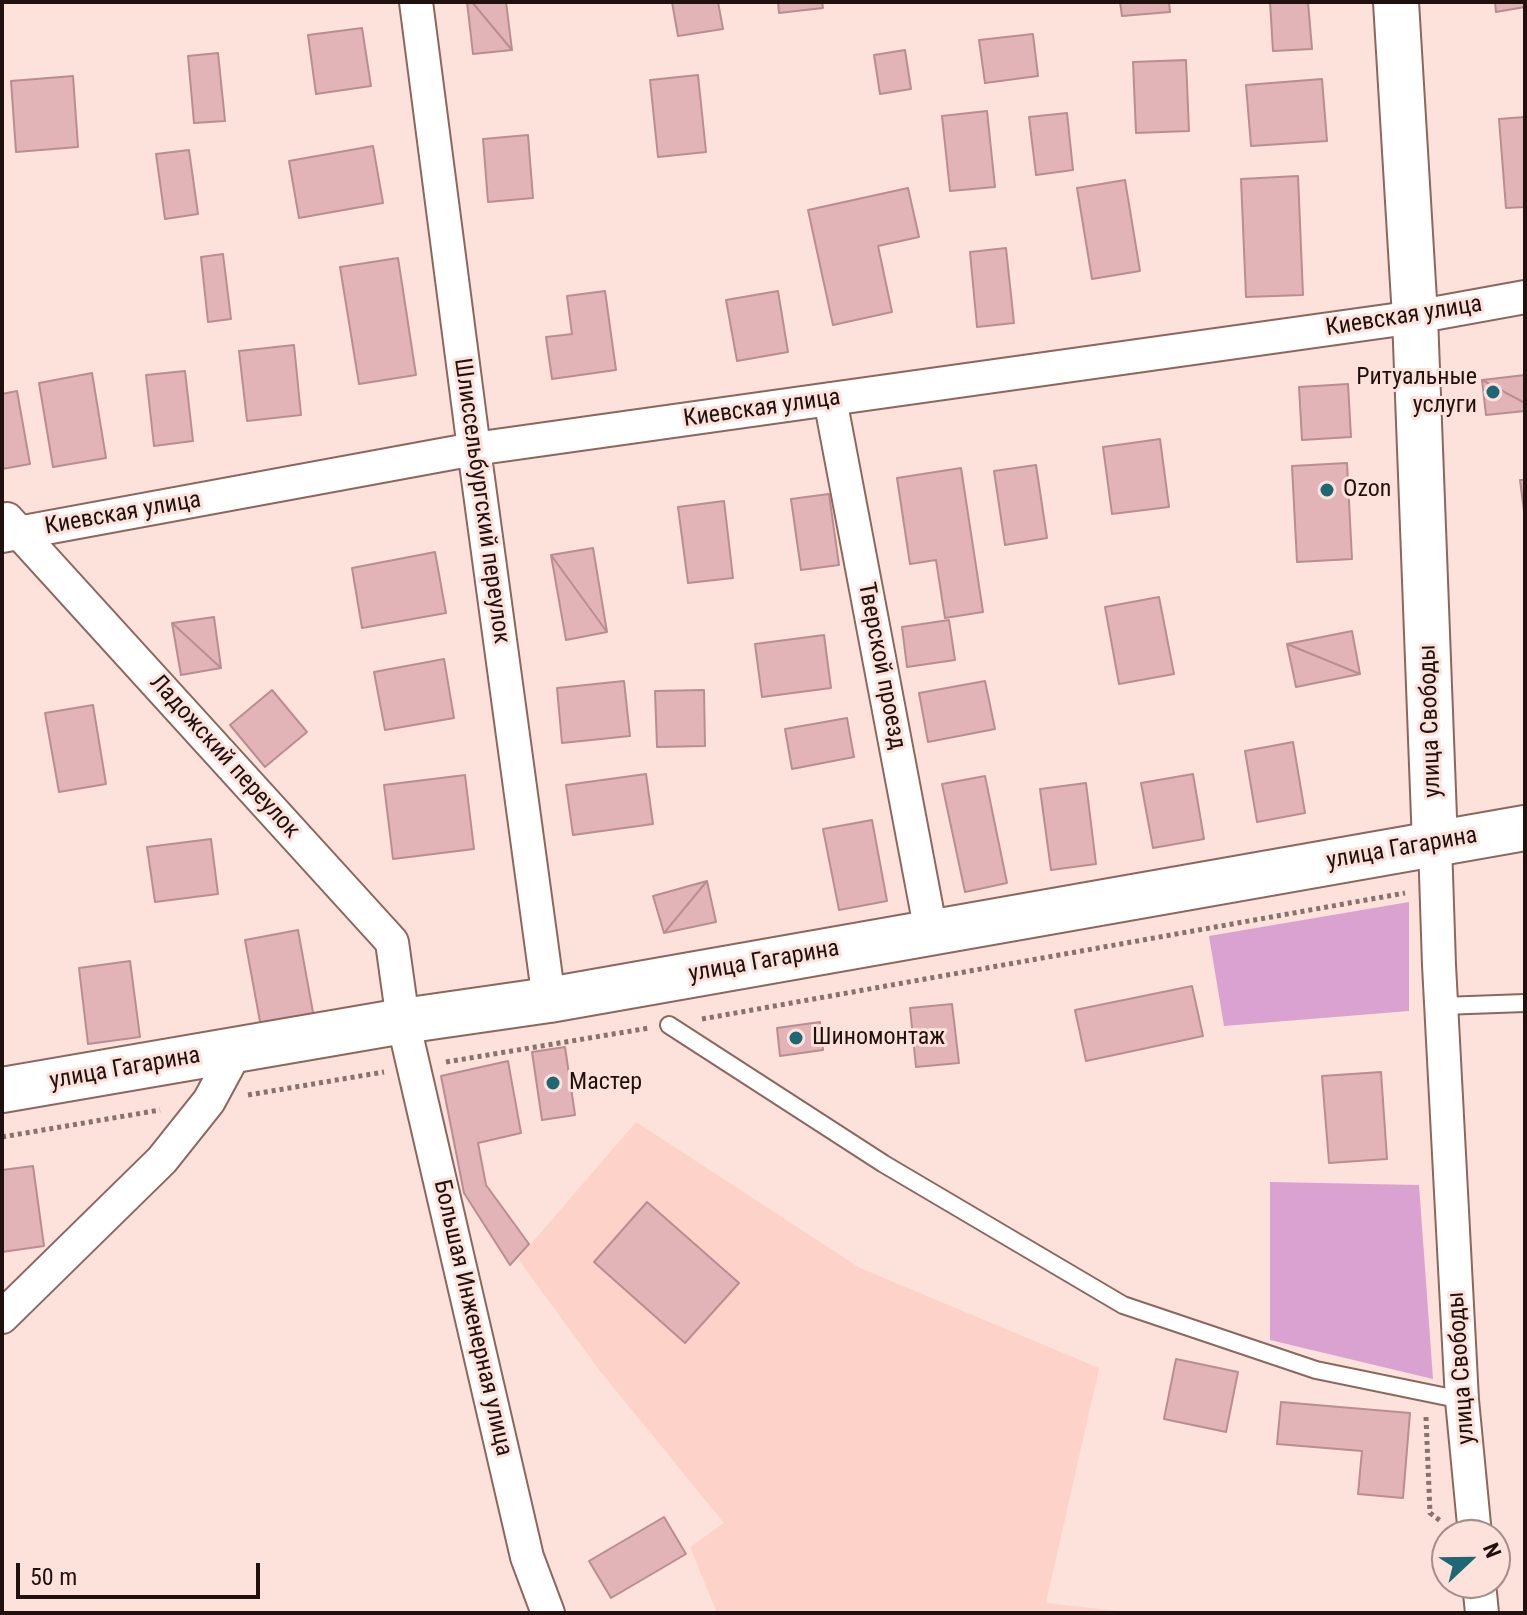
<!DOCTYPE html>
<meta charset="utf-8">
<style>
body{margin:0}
#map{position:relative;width:1527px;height:1615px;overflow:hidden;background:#fde1db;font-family:"Roboto Condensed",sans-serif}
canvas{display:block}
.frame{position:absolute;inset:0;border:4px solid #21110e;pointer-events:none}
.north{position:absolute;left:1431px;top:1519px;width:80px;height:80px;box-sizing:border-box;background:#fde1db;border:2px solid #a58e89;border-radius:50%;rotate:68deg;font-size:22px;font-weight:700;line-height:32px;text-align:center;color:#21110e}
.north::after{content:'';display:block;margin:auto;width:28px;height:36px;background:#1e6774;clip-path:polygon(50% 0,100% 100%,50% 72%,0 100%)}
.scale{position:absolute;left:16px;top:1563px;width:244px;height:36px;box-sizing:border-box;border:4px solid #21110e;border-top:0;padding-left:10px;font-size:24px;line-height:28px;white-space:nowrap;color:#21110e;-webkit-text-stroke:6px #fde1db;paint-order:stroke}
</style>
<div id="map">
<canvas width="1527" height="1615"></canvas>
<div class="frame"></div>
<div class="north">N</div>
<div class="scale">50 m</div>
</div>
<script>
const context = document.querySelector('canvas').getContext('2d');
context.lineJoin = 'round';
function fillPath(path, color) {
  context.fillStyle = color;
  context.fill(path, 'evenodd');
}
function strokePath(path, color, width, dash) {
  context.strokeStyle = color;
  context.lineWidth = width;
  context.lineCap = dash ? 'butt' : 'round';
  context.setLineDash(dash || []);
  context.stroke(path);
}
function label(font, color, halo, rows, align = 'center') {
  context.font = font + ' "Roboto Condensed",sans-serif';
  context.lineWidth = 6;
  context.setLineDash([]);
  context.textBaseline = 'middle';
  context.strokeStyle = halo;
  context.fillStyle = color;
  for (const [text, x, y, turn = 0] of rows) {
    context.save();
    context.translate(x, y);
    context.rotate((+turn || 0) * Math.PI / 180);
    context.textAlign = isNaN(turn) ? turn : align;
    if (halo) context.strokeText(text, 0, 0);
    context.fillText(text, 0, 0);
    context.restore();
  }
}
const built = new Path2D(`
 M636,1122L860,1268L1099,1368L1046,1603L1137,1613H717L690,1547L724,1523L600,1371L518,1259Z`);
const green = new Path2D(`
 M1409,902V1011L1224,1026L1209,936Z
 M1270,1182L1419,1185L1433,1379L1270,1340Z`);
const building = new Path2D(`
 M467,2H472L512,50L473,54Z
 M472,2H506L512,50Z
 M672,2H718L723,29L678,36Z
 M778,2H822L823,8L779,13Z
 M1120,2H1169L1170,12L1122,16Z
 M1270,2H1308L1312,49L1273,51Z
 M1495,2H1525V7L1496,12Z
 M362,28L371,86L316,94L308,35Z
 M1033,34L1038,76L985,83L979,40Z
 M905,50L911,89L880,94L874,55Z
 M218,53L225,121L194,123L188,56Z
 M1186,60L1189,131L1136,133L1133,62Z
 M698,75L706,152L658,157L650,80Z
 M73,76L78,147L16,152L11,81Z
 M1322,79L1327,141L1251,146L1246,85Z
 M987,111L995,187L950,191L942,116Z
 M1067,113L1073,170L1036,175L1029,117Z
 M1525,117V207L1506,208L1499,119Z
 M528,135L533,198L488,202L483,139Z
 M373,146L383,203L299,218L289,161Z
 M189,150L198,214L165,219L156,154Z
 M1298,176L1303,295L1246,297L1241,179Z
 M1125,180L1140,271L1092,279L1077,188Z
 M908,188L919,237L878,246L892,312L833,325L808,210Z
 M1006,248L1014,323L977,327L970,252Z
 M223,254L231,319L208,322L201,257Z
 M398,258L416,375L359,384L340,267Z
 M605,291L616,370L552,379L546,337L572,334L567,296Z
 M778,291L788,352L737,361L726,300Z
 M294,345L301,415L247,421L239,351Z
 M185,371L193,441L154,446L146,375Z
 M92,373L106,458L53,467L39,383Z
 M1525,375V403L1482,380Z
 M1482,380L1525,403V411L1486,415Z
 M1348,384L1351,437L1302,440L1299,387Z
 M17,391L30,464L2,469V394Z
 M1160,439L1169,507L1112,514L1103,447Z
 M1347,463L1352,559L1297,562L1292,466Z
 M1036,465L1047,538L1005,545L994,471Z
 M961,468L983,612L945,618L936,560L910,564L897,478Z
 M1520,480H1525V519Z
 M829,494L839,565L801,570L791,499Z
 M724,501L733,578L688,583L678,507Z
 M593,548L607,632L551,555Z
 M435,552L446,613L362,628L352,568Z
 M551,555L607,632L566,640Z
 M1159,597L1174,674L1119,684L1105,607Z
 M214,617L221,668L172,623Z
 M949,620L955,660L907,667L902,627Z
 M172,623L221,668L181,675Z
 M1352,631L1360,674L1287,644Z
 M824,635L831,688L762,697L755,644Z
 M1287,644L1360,674L1296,687Z
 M444,659L454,718L385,730L374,672Z
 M624,681L630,736L562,743L557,688Z
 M985,681L995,729L928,742L919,693Z
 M272,690L307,732L265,767L230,725Z
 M704,690L705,746L657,747L655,691Z
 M93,705L106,784L59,792L45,713Z
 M847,718L854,757L792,769L785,729Z
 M1293,742L1305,813L1257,822L1245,751Z
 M646,774L653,824L573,835L566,785Z
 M1193,774L1204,839L1153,848L1141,783Z
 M465,775L474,849L393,859L384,785Z
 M985,776L1007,883L965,892L942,784Z
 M1086,783L1096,864L1051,870L1040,789Z
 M872,820L887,901L839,910L823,829Z
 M211,839L218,894L155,902L147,847Z
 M707,881L716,922L664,933Z
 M707,881L664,933L653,896Z
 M298,930L314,1018L261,1027L245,940Z
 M130,961L140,1037L88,1044L79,968Z
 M1192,986L1203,1036L1086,1061L1075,1010Z
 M952,1004L959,1063L916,1067L910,1008Z
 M820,1022L823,1050L780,1056L777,1028Z
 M565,1047L575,1115L542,1120L532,1052Z
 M508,1061L521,1133L478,1143L486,1185L529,1244L510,1265L464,1193L441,1076Z
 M1381,1072L1387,1159L1329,1163L1322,1076Z
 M33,1166L44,1246L2,1252V1170Z
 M647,1202L739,1283L685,1343L594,1262Z
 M1176,1359L1238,1372L1226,1432L1164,1419Z
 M1281,1402L1410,1413L1403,1498L1358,1494L1362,1451L1277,1444Z
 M664,1517L686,1554L611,1598L589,1561Z`);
const path = new Path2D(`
 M702,1019L1405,893
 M446,1062L649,1028
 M248,1095L384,1072
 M2,1137L160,1110
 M1426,1417L1430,1513L1442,1522`);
const lane = new Path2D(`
 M1442,1006L1525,1003
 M669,1025L884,1164L1123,1305L1316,1370L1462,1400`);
const street = new Path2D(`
 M416,2L474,449L549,1000
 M830,399L931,932
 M7,519L392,942L403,1021L527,1557L548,1613
 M2,536L474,449L1415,317L1525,297
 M1435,844L1439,965L1462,1400L1475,1535
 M2,1317L162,1160L209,1101L236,1051
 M1479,1583L1482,1613`);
const secondary = new Path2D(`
 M1396,2L1415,317L1435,844
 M2,1090L403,1021L549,1000L1525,828`);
const markers = [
 [1493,392,8,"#1e6774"],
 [1327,490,8,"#1e6774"],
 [796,1038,8,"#1e6774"],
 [553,1083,8,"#1e6774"]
];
const streetNames = [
 ["Киевская улица",1404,317,-9],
 ["Киевская улица",762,409,-8],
 ["Шлиссельбургский переулок",481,501,82],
 ["Киевская улица",123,514,-10],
 ["Тверской проезд",881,666,79],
 ["улица Свободы",1431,721,-92],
 ["Ладожский переулок",224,757,48],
 ["улица Гагарина",1402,849,-10],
 ["улица Гагарина",764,962,-10],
 ["улица Гагарина",125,1069,-10],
 ["Большая Инженерная улица",472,1318,77],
 ["улица Свободы",1462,1368,-94]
];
const poiNames = [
 ["Ритуальные",1477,378,"right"],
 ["услуги",1477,406,"right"],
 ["Ozon",1343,490],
 ["Шиномонтаж",812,1038],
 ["Мастер",569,1083]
];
fillPath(built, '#fdd2c8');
fillPath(green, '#daa2d0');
fillPath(building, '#e2b4b8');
strokePath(building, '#b98d91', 2);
strokePath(lane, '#8d665d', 20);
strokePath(street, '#8d665d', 36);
strokePath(secondary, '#8d665d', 48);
strokePath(path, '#87726d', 5, [4, 4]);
strokePath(lane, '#fff', 16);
strokePath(street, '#fff', 32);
strokePath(secondary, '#fff', 44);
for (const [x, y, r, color] of markers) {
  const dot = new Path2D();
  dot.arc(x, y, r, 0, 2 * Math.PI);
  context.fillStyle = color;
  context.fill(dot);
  strokePath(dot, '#fde1db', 3);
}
label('24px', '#21110e', '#fde1db', streetNames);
label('24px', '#21110e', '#fde1db', poiNames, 'left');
</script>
